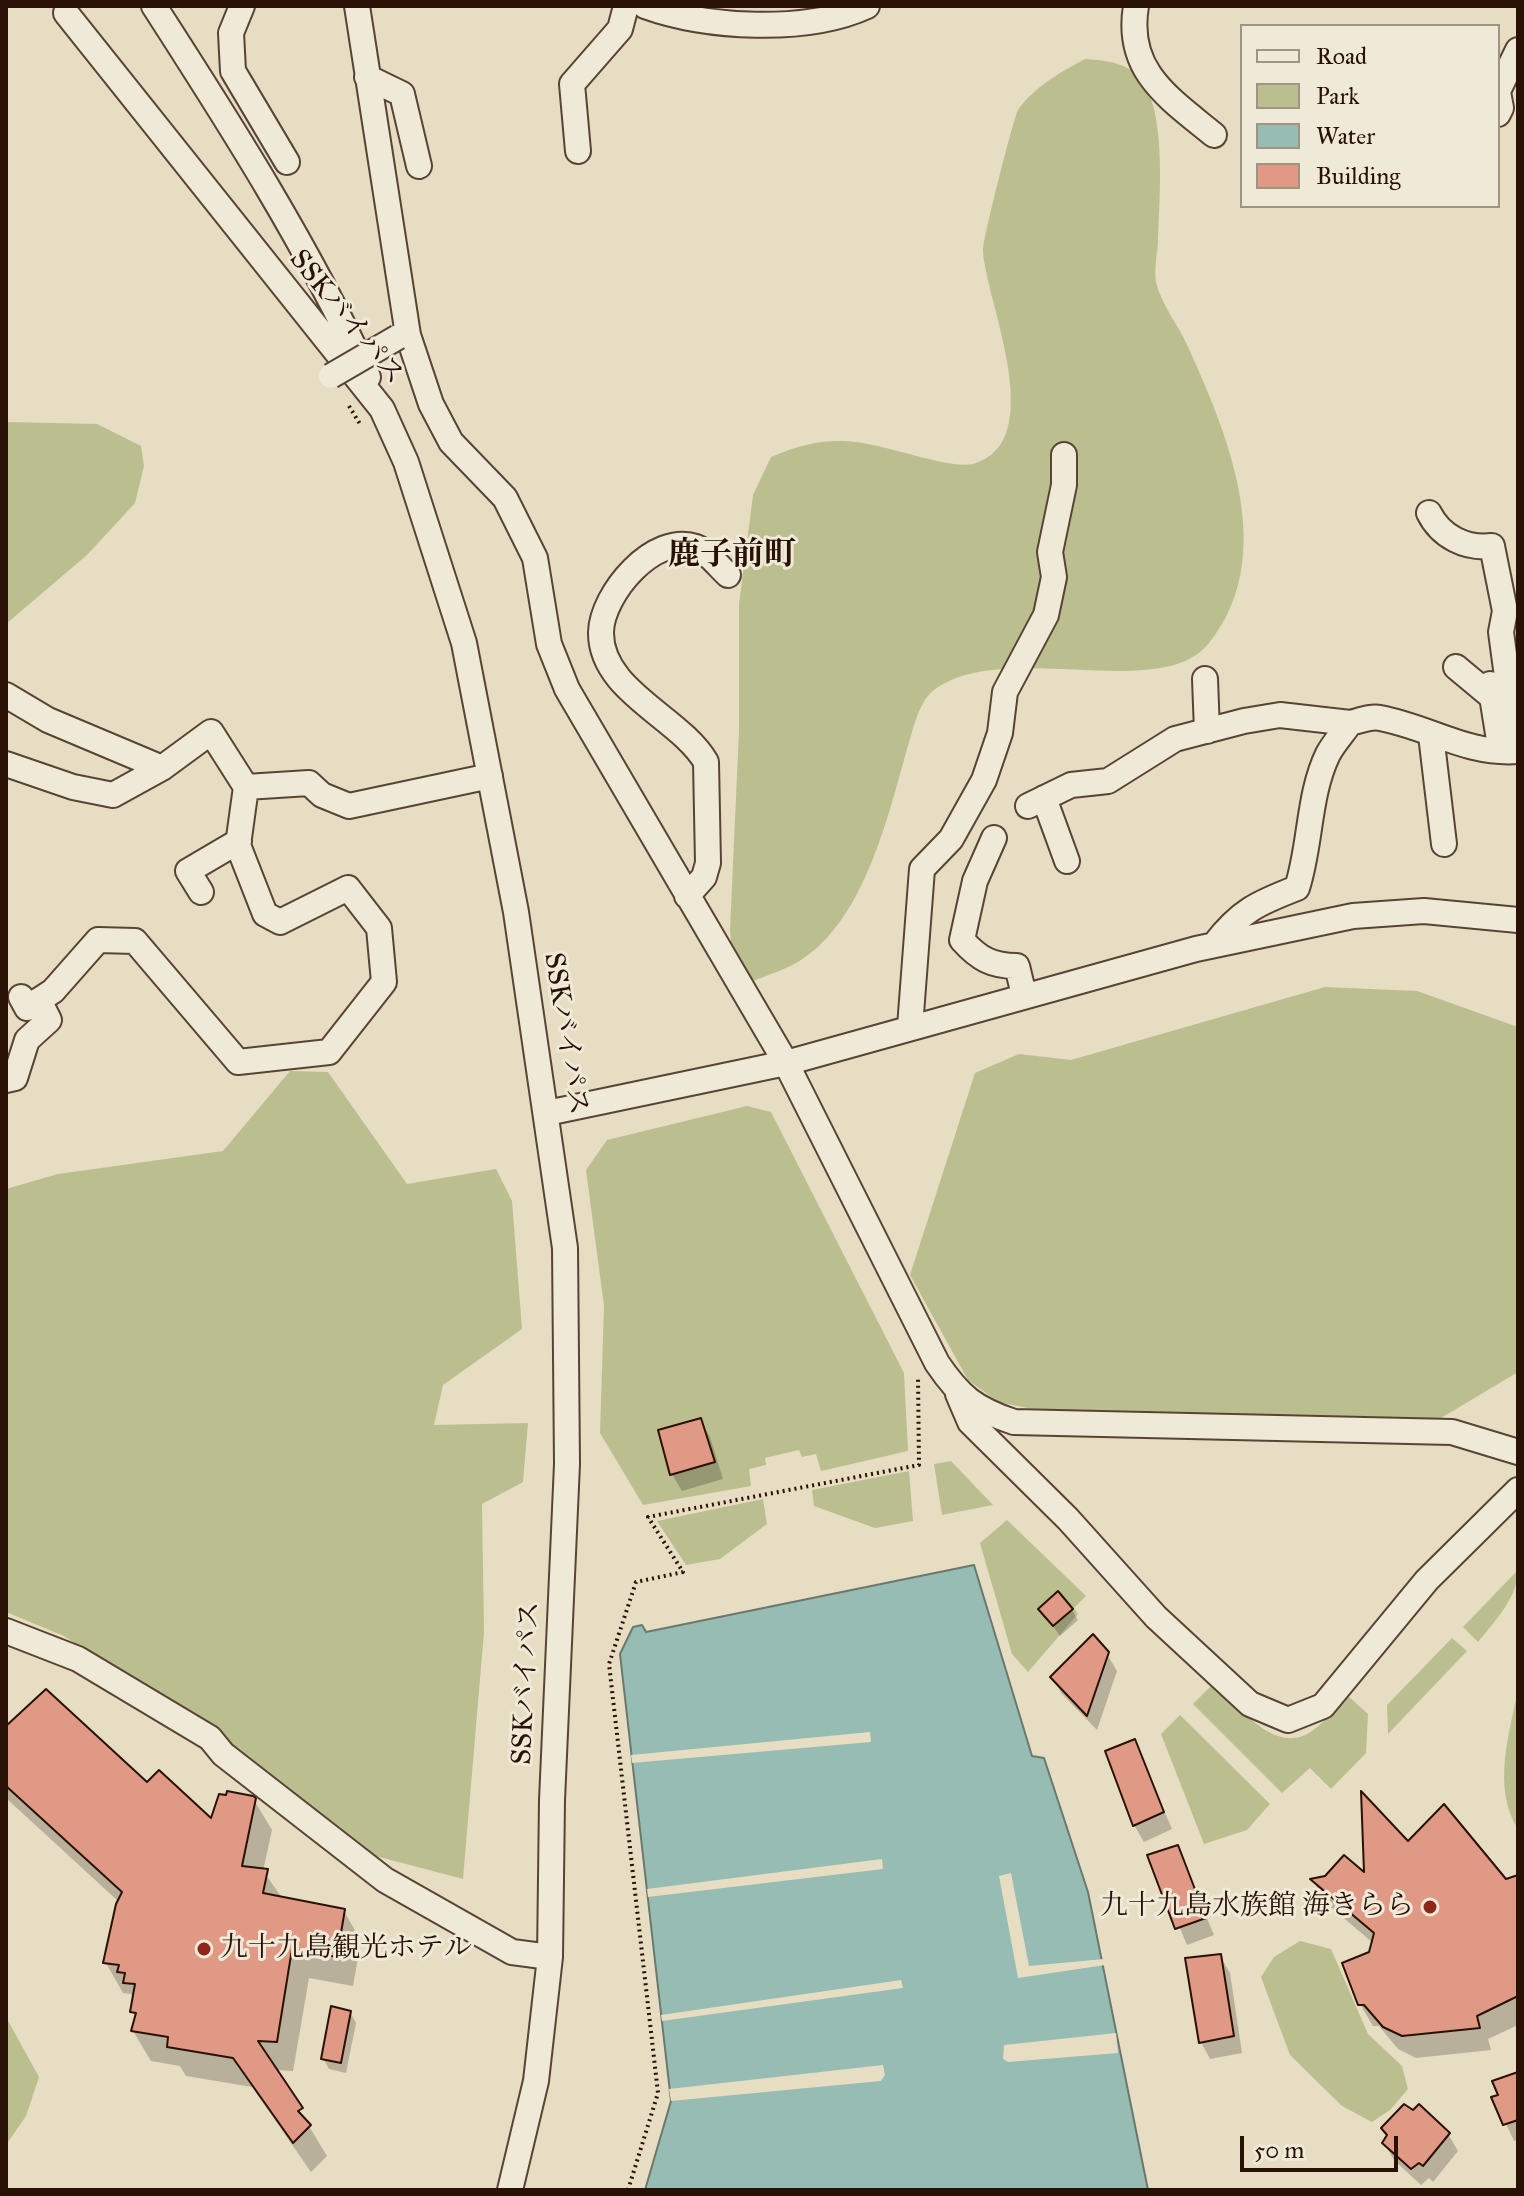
<!DOCTYPE html>
<meta charset="utf-8">
<style>
body{margin:0}
#map{position:relative;width:1524px;height:2196px;overflow:hidden;background:#e6ddc2;font-family:"IM FELL Great Primer",serif}
canvas{display:block}
.frame{position:absolute;inset:0;border:8px solid #2a1105;pointer-events:none}
.legend{position:absolute;left:1240px;top:24px;width:260px;height:184px;box-sizing:border-box;background:#efe9d7;border:2px solid #a09383;margin:0;padding:10px 14px;list-style:none;font-size:24px;color:#2a1105}
.legend li{display:flex;align-items:center;gap:16px;height:40px}
.legend b{width:40px;border:2px solid #a09383}
.scale{position:absolute;left:1240px;top:2136px;width:158px;height:36px;box-sizing:border-box;border:4px solid #2a1105;border-top:0;padding-left:10px;font-size:24px;line-height:28px;white-space:nowrap;color:#2a1105;-webkit-text-stroke:6px #efe9d7;paint-order:stroke}
</style>
<div id="map">
<canvas width="1524" height="2196"></canvas>
<div class="frame"></div>
<ul class="legend">
<li><b style="height:10px;background:#efe9d7"></b>Road</li>
<li><b style="height:22px;background:#bbbf8f"></b>Park</li>
<li><b style="height:22px;background:#96bcb4"></b>Water</li>
<li><b style="height:22px;background:#df9984"></b>Building</li>
</ul>
<div class="scale">50 m</div>
</div>
<script>
const context = document.querySelector('canvas').getContext('2d');
context.lineJoin = 'round';
function fillPath(path, color) {
  context.fillStyle = color;
  context.fill(path, 'evenodd');
}
function strokePath(path, color, width, dash) {
  context.strokeStyle = color;
  context.lineWidth = width;
  context.lineCap = dash ? 'butt' : 'round';
  context.setLineDash(dash || []);
  context.stroke(path);
}
function label(font, color, halo, rows, align = 'center') {
  context.font = font + ' "IM FELL Great Primer","Noto Serif JP",serif';
  context.lineWidth = 6;
  context.setLineDash([]);
  context.textBaseline = 'middle';
  context.strokeStyle = halo;
  context.fillStyle = color;
  for (const [text, x, y, turn = 0] of rows) {
    context.save();
    context.translate(x, y);
    context.rotate((+turn || 0) * Math.PI / 180);
    context.textAlign = isNaN(turn) ? turn : align;
    if (halo) context.strokeText(text, 0, 0);
    context.fillText(text, 0, 0);
    context.restore();
  }
}
const green = new Path2D(`
 M1085,59C1101,60 1122,62 1135,73C1169,101 1159,201 1158,243C1157,255 1154,271 1156,282C1161,304 1179,326 1188,347C1228,435 1279,556 1209,643C1161,704 1003,638 934,690C918,702 913,731 907,749C888,817 864,920 801,960C787,969 768,975 753,981L734,975L730,930L739,731V604L753,495L771,457C834,430 862,442 924,458C938,461 959,467 973,464C1051,442 985,299 983,251C982,242 1014,116 1018,110C1035,86 1061,72 1085,59Z
 M6,422L97,424L141,446L144,466L135,503L87,555L6,624Z
 M1325,987L1417,991L1518,1027V1372L1441,1418L1400,1421L1057,1414L998,1402L968,1380L910,1275L975,1073L1019,1054L1071,1060Z
 M290,1071L328,1072L407,1184L496,1169L512,1201L522,1329L443,1385L434,1425L528,1423L523,1482L482,1504L484,1632L463,1879L368,1854L239,1751L64,1636L6,1612V1189L58,1174L223,1151Z
 M747,1106L771,1112L904,1373L908,1451L821,1471L816,1454L802,1457L799,1450L765,1458L766,1465L749,1469L751,1486L643,1505L600,1433L604,1306L586,1170L607,1140Z
 M951,1461L993,1505L942,1515L934,1464Z
 M909,1471L913,1521L875,1528L814,1506L812,1490Z
 M763,1499L767,1524L720,1559L686,1565L657,1521Z
 M1007,1520L1086,1596L1074,1608L1078,1614L1028,1672L1012,1654L980,1543Z
 M1518,1570C1518,1597 1495,1621 1478,1642L1463,1627Z
 M1452,1638L1467,1651L1388,1734L1387,1705Z
 M1214,1683C1238,1706 1276,1757 1312,1731C1325,1722 1337,1707 1348,1696L1368,1714L1366,1753L1331,1789L1310,1768L1282,1793L1193,1704Z
 M1518,1690V1829C1492,1788 1509,1735 1518,1690Z
 M1180,1715L1270,1804L1247,1830L1204,1844L1161,1734Z
 M1300,1941L1331,1949L1368,2034L1402,2066L1408,2089L1390,2110L1372,2122L1342,2106L1290,2055L1261,1977L1274,1957Z
 M6,2017L39,2077L26,2116L6,2145Z`);
const water = new Path2D(`
 M974,1565L1032,1756L1044,1758L1088,1892L1148,2190H645L671,2101L620,1654L633,1627L642,1625L646,1632Z`);
const pier = new Path2D(`
 M870,1732L871,1742L632,1763L631,1755Z
 M882,1859L883,1869L648,1897L647,1889Z
 M1011,1873L1029,1966L1104,1959L1105,1965L1018,1978L999,1876Z
 M901,1980L903,1988L662,2021L661,2015Z
 M1116,2033L1118,2053L1008,2062L1003,2059L1004,2045Z
 M883,2065L885,2075L881,2081L671,2101L669,2089Z`);
const shadow = new Path2D(`
 M700,1420L710,1437L723,1479L682,1491L672,1474Z
 M1041,1610H1072L1078,1620L1060,1636Z
 M1107,1654L1117,1671L1097,1730L1062,1694L1052,1678Z
 M6,1729L147,1784L212,1822L254,1800L272,1830L263,1871L283,1899L344,1911L361,1941L353,1986L309,1978L293,2071L275,2070L327,2156L311,2172L252,2087L186,2076L180,2066L151,2061L133,2031L135,1999L131,1994L123,1993L106,1963L119,1902L6,1798Z
 M1134,1742L1172,1829L1144,1842L1134,1825Z
 M1408,1844L1505,1881L1518,1877V2025L1488,2039L1491,2050L1416,2058L1398,2049L1379,2026H1373L1360,2004L1373,1943L1325,1902L1313,1880L1366,1876Z
 M1177,1847L1214,1935L1187,1945L1150,1856Z
 M1220,1956L1230,1973L1242,2053L1210,2059L1201,2042Z
 M350,2012L356,2023L346,2073L329,2069L323,2058Z
 M1518,2075V2140L1514,2141L1494,2098L1501,2096Z
 M1448,2134L1458,2151L1433,2182L1429,2178L1421,2185L1394,2160L1384,2143Z`);
const building = new Path2D(`
 M701,1418L715,1462L670,1475L658,1430Z
 M1058,1591L1073,1609L1053,1626L1038,1609Z
 M1093,1634L1109,1652L1087,1716L1050,1677Z
 M46,1689L147,1782L159,1770L211,1818L219,1794L226,1795L227,1791L253,1796L256,1798L242,1866L268,1869L263,1893L345,1909L337,1957L292,1949L277,2042L258,2041L303,2108L298,2111L311,2125L293,2143L233,2058L167,2047L168,2037L131,2031L136,2013L130,2012L135,1984L123,1983L125,1973L117,1972L119,1965L103,1963L116,1904L122,1892L6,1786V1726Z
 M1135,1739L1164,1812L1133,1826L1105,1751Z
 M1361,1791L1408,1841L1444,1804L1506,1879L1518,1875V1996L1477,2016L1480,2028L1402,2036L1383,2027L1364,2005H1358L1342,1963L1369,1952L1374,1933L1310,1879L1325,1876L1344,1855L1364,1872Z
 M1178,1845L1206,1918L1175,1929L1147,1855Z
 M1221,1954L1234,2036L1199,2043L1185,1958Z
 M331,2006L351,2011L341,2063L321,2059Z
 M1518,2072V2120L1503,2125L1491,2097L1498,2095L1492,2081Z
 M1404,2104L1413,2110L1419,2104L1450,2133L1423,2166L1419,2163L1411,2169L1382,2143L1387,2135L1381,2128Z`);
const path = new Path2D(`
 M349,406L360,424
 M628,2190L658,2093L609,1664L636,1582L683,1572L648,1517L919,1465L918,1376`);
const minor = new Path2D(`
 M154,6C232,127 308,246 368,377
 M242,6L231,33L233,71L287,162
 M357,6L408,335L431,404L451,442L505,498L535,558L549,644L567,689L786,1063L937,1363C960,1397 975,1409 1014,1422L1452,1432L1518,1452
 M645,6C706,28 806,34 867,6
 M1136,6C1125,71 1169,98 1214,135
 M66,13L382,409L406,462L464,643L516,912L565,1248L567,1464L552,1800L550,1957L536,2081L510,2190
 M367,77L402,94L419,166
 M1498,91L1518,50
 M1498,92L1501,108L1498,114
 M578,151L572,84L620,29L626,6
 M1429,513C1441,537 1466,549 1492,546L1505,611L1501,632L1517,751
 M1456,667L1492,697
 M1205,679L1207,731
 M1490,684L1500,746
 M6,695L48,720L162,768
 M1431,735L1444,844
 M6,764L73,787L113,795L162,768L211,732L246,787L309,783L322,795L349,806L490,776
 M1044,798L1067,861
 M1028,806L1071,785L1108,781L1175,739L1244,721L1280,715L1350,723
 M994,838L975,881L962,940C979,959 992,966 1017,966L1024,995
 M201,892L188,871L239,841
 M687,896L704,877L708,863L706,762C680,717 600,691 601,632C602,594 654,532 696,547C707,551 719,567 728,575
 M1214,945C1240,911 1258,903 1297,888C1311,845 1308,795 1328,754C1334,743 1343,733 1350,723C1359,721 1371,716 1380,718C1429,727 1467,755 1518,751
 M21,997L27,1008L53,991L98,940L135,941L238,1062L329,1052L384,982L379,928L348,888L280,922L265,914L238,845L246,787
 M910,1027L922,869L951,839L984,780L1000,733L1005,692L1046,615L1054,577L1050,552L1064,485V455
 M6,1080L15,1078L27,1040L49,1020L39,1000
 M547,1113L786,1063L1196,949L1353,916L1424,911L1518,920
 M958,1394L970,1422L1068,1519L1156,1617L1250,1704L1288,1720L1323,1706L1427,1580L1518,1490
 M6,1631L78,1659L210,1738L223,1754L385,1880L512,1952L550,1957`);
const minorBridge = new Path2D(`
 M331,376L398,337`);
const markers = [
 [1430,1907,8,"#8f2418"],
 [204,1949,8,"#8f2418"]
];
const streetNames = [
 ["SSKバイパス",346,318,51],
 ["SSKバイパス",565,1034,81],
 ["SSKバイパス",527,1683,-87]
];
const poiNames = [
 ["九十九島水族館 海きらら",1414,1907],
 ["九十九島観光ホテル",220,1949,"left"]
];
const quarterNames = [
 ["鹿子前町",732,556]
];
fillPath(green, '#bbbf8f');
fillPath(water, '#96bcb4');
strokePath(water, '#6b786e', 2);
fillPath(pier, '#e6ddc2');
fillPath(shadow, '#0003');
fillPath(building, '#df9984');
strokePath(building, '#2a1105', 2);
strokePath(minor, '#594434', 28);
strokePath(path, '#2a1105', 4, [2, 4]);
strokePath(minor, '#efe9d7', 24);
strokePath(minorBridge, '#594434', 28, []);
strokePath(minorBridge, '#efe9d7', 24);
for (const [x, y, r, color] of markers) {
  const dot = new Path2D();
  dot.arc(x, y, r, 0, 2 * Math.PI);
  context.fillStyle = color;
  context.fill(dot);
  strokePath(dot, '#efe9d7', 3);
}
label('28px', '#2a1105', '#efe9d7', streetNames);
label('28px', '#2a1105', '#efe9d7', poiNames, 'right');
label('bold 32px', '#2a1105', '#efe9d7', quarterNames);
</script>
